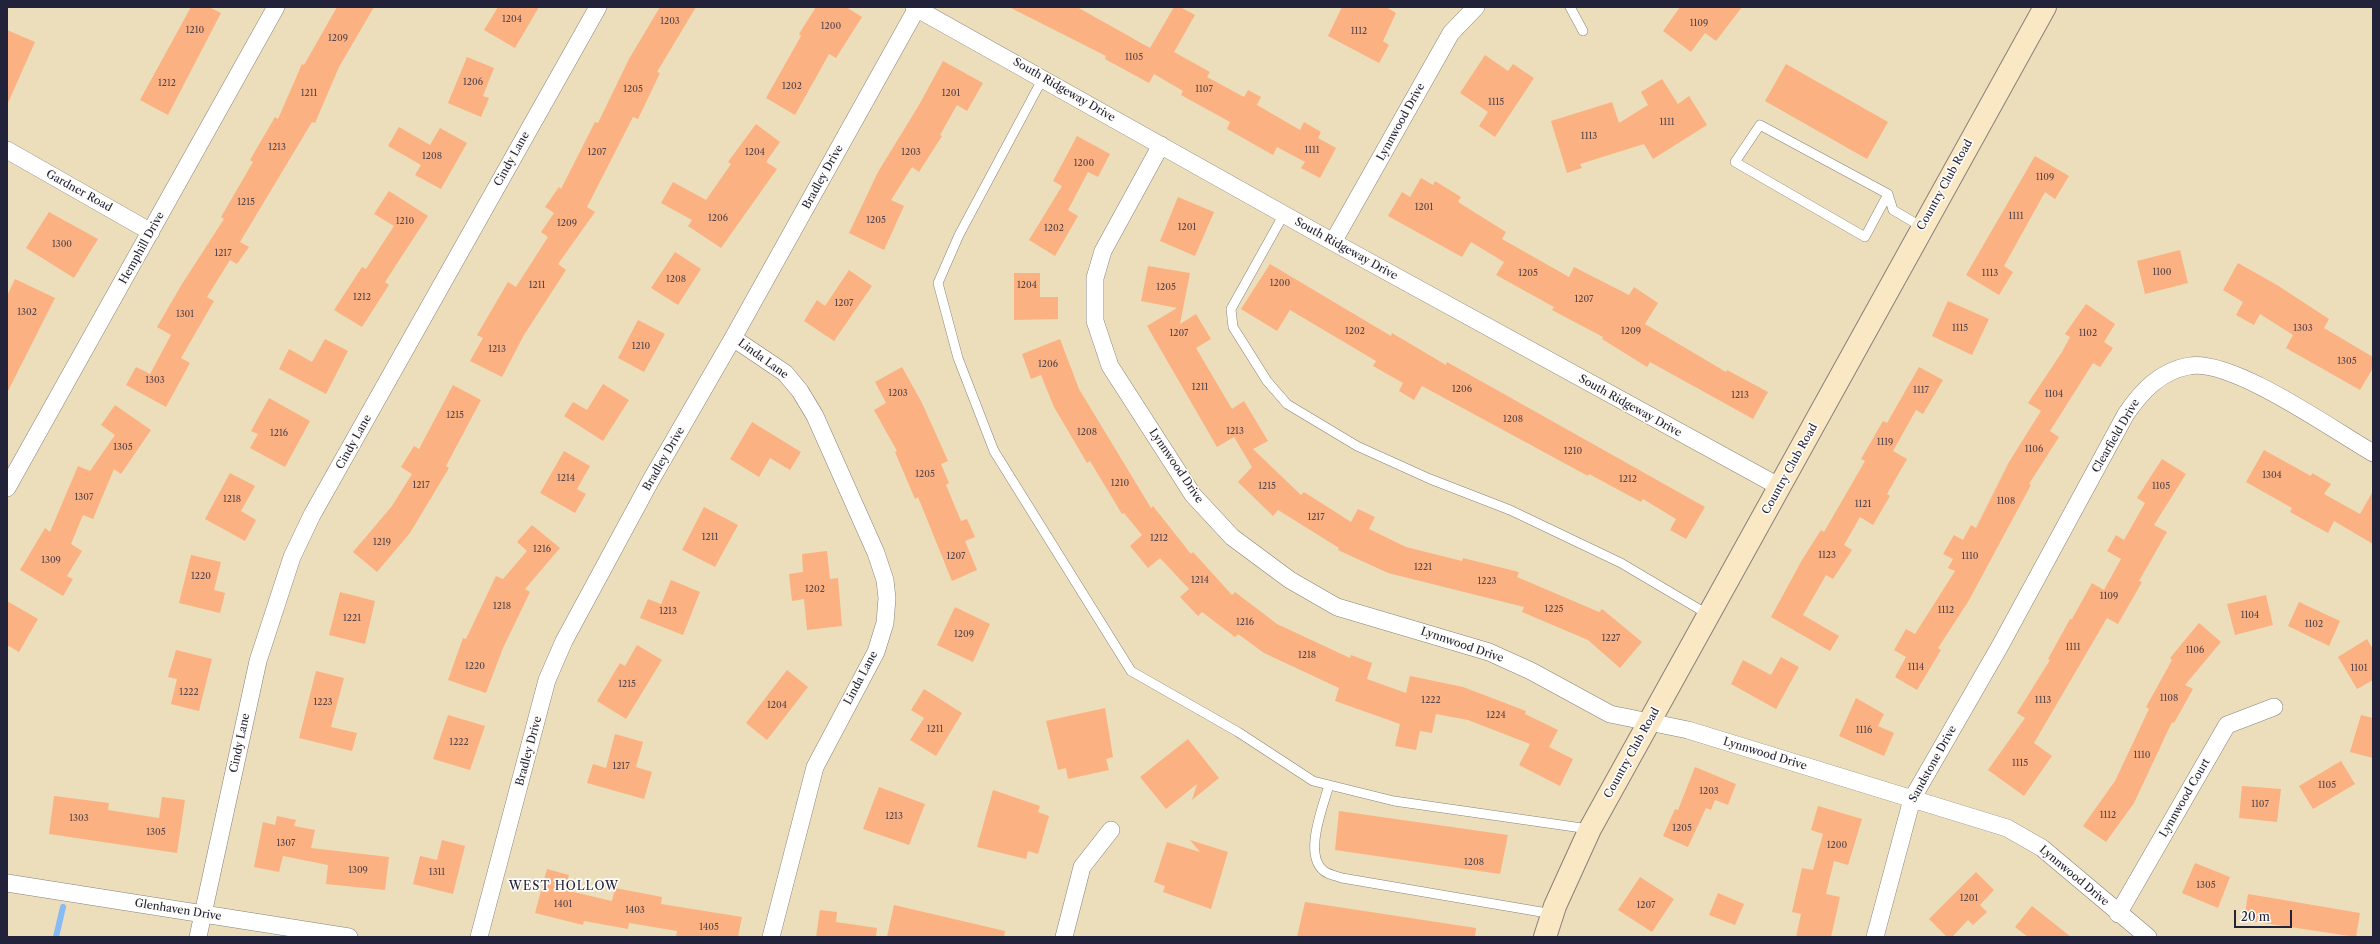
<!DOCTYPE html>
<style>
body{margin:0}
#map{position:relative;width:2380px;height:944px;overflow:hidden;background:#ecdebb;font-family:"Libre Caslon Text",serif}
canvas{display:block}
.frame{position:absolute;inset:0;border:8px solid #22223b;pointer-events:none}
.scale{position:absolute;left:2234px;top:910px;width:58px;height:18px;box-sizing:border-box;border:2px solid #22223b;border-top:0;padding-left:5px;font-size:12px;line-height:14px;white-space:nowrap;color:#22223b;-webkit-text-stroke:3px #fdfcf7;paint-order:stroke}
</style>
<div id="map">
<canvas width="2380" height="944"></canvas>
<div class="frame"></div>
<div class="scale">20 m</div>
</div>
<script>
const context = document.querySelector('canvas').getContext('2d');
context.lineJoin = 'round';
function strokePath(path, color, width, dash) {
  context.strokeStyle = color;
  context.lineWidth = width;
  context.lineCap = dash ? 'butt' : 'round';
  context.setLineDash(dash || []);
  context.stroke(path);
}
function fillPath(path, color) {
  context.fillStyle = color;
  context.fill(path, 'evenodd');
}
function label(font, color, halo, rows, align = 'center') {
  context.font = font + ' "Libre Caslon Text",serif';
  context.lineWidth = 3.5;
  context.setLineDash([]);
  context.textBaseline = 'middle';
  context.strokeStyle = halo;
  context.fillStyle = color;
  for (const [text, x, y, turn = 0] of rows) {
    context.save();
    context.translate(x, y);
    context.rotate((+turn || 0) * Math.PI / 180);
    context.textAlign = isNaN(turn) ? turn : align;
    if (halo) context.strokeText(text, 0, 0);
    context.fillText(text, 0, 0);
    context.restore();
  }
}
const stream = new Path2D(`
 M56,937L63,907`);
const building = new Path2D(`
 M191,7H209L221,13L168,115L140,100Z
 M337,7H374L339,67L315,123L312,122L240,242L249,247L237,264L230,260L207,297L214,301L181,358L190,363L166,407L126,385L136,367L150,374L171,335L157,327L182,284L224,219L221,217L253,162L250,160L275,117L278,119L302,64L304,65Z
 M498,7H539L515,48L484,30Z
 M660,7H696L657,72L660,73L638,119L633,117L587,207L595,212L558,264L566,270L524,335L502,377L470,361L483,338L477,335L508,282L516,287L548,237L541,232L554,213L545,207L559,187L561,189L595,122L598,123L629,59Z
 M816,7H846L862,17L836,58L829,54L795,115L766,98L801,36L799,34Z
 M1009,7H1077L1150,48L1174,7H1180L1195,15L1174,52L1210,72L1207,77L1244,97L1248,90L1261,97L1257,105L1300,130L1304,122L1321,132L1318,138L1336,148L1320,178L1301,168L1305,162L1277,147L1273,155L1227,129L1230,122L1181,95L1183,91L1154,74L1149,83L1105,59L1106,56Z
 M1342,7H1386L1396,13L1383,41L1389,45L1379,63L1328,36Z
 M1680,7H1742L1716,41L1705,33L1691,52L1663,31Z
 M7,30L35,42L7,105Z
 M1485,55L1508,71L1513,64L1534,78L1495,137L1479,126L1488,112L1460,93Z
 M467,57L494,68L483,96L489,98L481,117L448,103Z
 M943,61L983,83L967,111L957,105L940,135L942,136L919,172L912,167L891,200L904,206L884,250L849,233L878,172L919,105Z
 M1786,64L1888,122L1867,159L1765,101Z
 M1662,79L1678,104L1689,96L1707,125L1653,159L1644,144L1580,164L1582,168L1567,173L1551,121L1612,102L1619,123L1648,105L1641,92Z
 M756,124L780,142L766,162L777,169L721,248L688,226L692,220L661,203L673,182L706,200L731,164L728,162Z
 M399,127L430,145L440,128L467,143L441,189L415,175L421,165L388,146Z
 M1077,136L1110,154L1098,177L1088,172L1068,210L1078,216L1055,256L1029,240L1062,186L1053,181Z
 M2035,156L2069,176L2055,199L2045,192L2004,266L2013,272L1999,295L1966,275Z
 M1421,178L1433,185L1435,181L1461,197L1458,202L1506,232L1502,239L1569,277L1574,267L1629,295L1634,287L1658,303L1645,324L1726,372L1727,370L1768,392L1753,419L1650,362L1647,367L1602,339L1603,337L1552,310L1554,307L1496,275L1504,262L1471,242L1462,257L1388,216L1402,192L1410,197Z
 M389,191L428,216L385,282L389,285L362,327L334,310L362,267L366,269L394,226L374,214Z
 M1178,197L1214,212L1195,256L1160,241Z
 M49,212L98,239L74,278L26,248Z
 M2180,250L2188,283L2145,294L2137,261Z
 M675,252L701,269L678,305L651,288Z
 M2238,263L2277,285L2329,319L2324,328L2373,357V368L2360,390L2286,348L2293,335L2260,314L2254,325L2236,315L2243,302L2223,290Z
 M1270,264L1391,336L1392,333L1446,365L1447,362L1705,507L1686,539L1670,530L1676,519L1643,499L1641,502L1589,474L1588,476L1422,386L1414,400L1399,391L1403,383L1373,366L1376,361L1290,310L1277,331L1241,309Z
 M1148,266L1190,273L1180,324L1196,314L1211,339L1196,348L1232,409L1244,401L1268,441L1253,449L1301,495L1304,492L1351,522L1358,509L1375,517L1369,529L1406,547L1462,561L1463,558L1519,572L1517,577L1599,612L1602,609L1642,642L1620,668L1588,640L1522,612L1524,607L1388,573L1338,550L1339,548L1278,510L1273,516L1238,482L1252,467L1234,437L1217,447L1147,326L1177,308L1141,301Z
 M849,270L872,286L834,341L804,321L817,300L825,306Z
 M1014,273H1040V297H1058V319L1014,320Z
 M15,279L55,298L7,393V296Z
 M1948,301L1989,319L1972,355L1932,336Z
 M2086,304L2115,324L2104,342L2113,348L2100,367L2093,363L2050,431L2059,437L2029,484L2031,485L1968,602L1938,648L1941,650L1917,690L1895,677L1906,657L1894,650L1906,629L1915,634L1955,571L1948,568L1953,559L1943,554L1954,535L1963,540L1971,525L1976,528L2009,462L2041,411L2028,403L2062,352L2070,337L2065,334Z
 M638,320L665,334L644,372L618,358Z
 M325,339L348,351L326,394L279,369L289,349L312,362Z
 M1060,339L1079,389L1151,508L1153,506L1191,554L1193,552L1232,595L1235,592L1277,624L1350,658L1351,655L1372,663L1367,679L1406,693L1410,676L1463,687L1526,711L1525,714L1558,730L1549,747L1573,759L1560,786L1519,765L1530,744L1468,720L1436,714L1432,733L1420,731L1416,750L1395,746L1400,724L1335,701L1339,688L1264,653L1238,634L1235,637L1202,612L1198,616L1180,597L1189,589L1160,558L1148,568L1130,546L1142,535L1124,513L1122,514L1090,461L1087,463L1054,407L1041,375L1031,379L1022,354Z
 M902,367L922,403L948,461L941,464L949,483L946,485L961,521L967,519L975,537L965,541L977,570L952,581L918,497L915,499L895,452L897,451L874,410L886,403L875,382Z
 M1919,367L1943,380L1923,414L1916,410L1893,451L1907,459L1887,494L1890,496L1873,525L1860,517L1844,545L1852,550L1833,579L1826,575L1803,615L1839,636L1830,651L1771,617L1802,560L1821,530L1824,532L1865,461L1861,459L1883,421L1887,423Z
 M603,384L629,400L603,441L564,416L573,402L587,410Z
 M453,385L481,400L446,466L449,468L410,533L377,572L353,552L392,506L412,474L401,467L414,446L419,449Z
 M269,398L310,421L285,467L250,448L258,434L251,431Z
 M115,405L151,430L121,474L114,469L93,519L83,515L71,544L82,551L67,576L73,579L63,596L20,570L45,528L50,532L78,466L90,471L115,435L101,425Z
 M752,422L801,452L790,470L770,458L759,477L730,459Z
 M2264,450L2311,476L2312,473L2331,484L2324,494L2360,514L2373,491V544L2334,521L2328,533L2290,512L2292,508L2246,482Z
 M564,451L590,466L577,489L586,494L575,513L540,493Z
 M2162,459L2186,474L2154,525L2167,532L2139,581L2142,582L2118,624L2107,618L2034,743L2052,756L2024,796L1988,770L2025,718L2017,713L2050,660L2048,659L2070,619H2072L2092,583L2104,590L2121,559L2107,551L2116,535L2124,540L2145,503L2137,498Z
 M230,473L255,486L241,511L256,520L245,541L205,519Z
 M704,507L738,525L715,567L682,550Z
 M532,525L560,548L525,589L530,592L503,648L486,693L448,680L463,638L466,639L496,576L503,579L527,551L517,542Z
 M827,551L830,579L838,578L842,626L807,630L804,599L792,601L789,574L803,572L802,554Z
 M191,555L221,562L214,590L225,593L220,613L179,603Z
 M671,580L700,592L683,635L640,618L648,599L661,604Z
 M340,592L375,601L365,644L329,635Z
 M2266,595L2273,625L2235,635L2227,604Z
 M7,601L38,619L19,652L7,645Z
 M2299,602L2340,621L2329,646L2288,626Z
 M955,607L990,624L973,662L937,645Z
 M2199,623L2221,642L2185,685L2193,689L2174,723L2172,722L2134,803L2106,842L2083,826L2115,781L2149,709L2146,707L2172,660L2170,658Z
 M2367,639L2373,649V680L2357,689L2338,657Z
 M637,645L662,660L626,719L597,701L620,663L625,666Z
 M176,650L212,659L199,711L171,704L177,679L168,677Z
 M1781,657L1799,667L1776,709L1731,684L1743,660L1771,675Z
 M787,670L808,687L767,740L746,723Z
 M316,671L344,678L331,727L357,733L352,751L299,738Z
 M924,689L962,713L936,756L910,740L924,718L911,710Z
 M1856,698L1884,714L1878,726L1894,733L1884,756L1839,736Z
 M1105,708L1113,757L1106,759L1109,770L1068,779L1066,768L1058,770L1046,721Z
 M448,715L485,726L470,770L433,759Z
 M2361,715L2373,718V758L2350,752Z
 M615,734L643,742L636,767L652,772L644,799L587,783L593,764L606,768Z
 M1188,739L1219,778L1192,800L1197,784L1166,809L1140,777Z
 M2341,761L2355,784L2313,809L2299,786Z
 M1695,767L1736,784L1728,805L1715,800L1711,810L1706,808L1688,847L1663,836L1675,809L1678,810Z
 M2242,786L2281,789L2277,822L2239,818Z
 M879,787L925,804L909,845L863,829Z
 M993,790L1040,806L1038,812L1049,816L1038,854L1028,851L1026,859L977,847Z
 M54,796L109,803L108,810L159,818L162,797L185,800L177,853L49,834Z
 M1818,806L1862,819L1848,865L1834,861L1826,894L1840,897L1831,937H1796L1801,914L1792,912L1802,868L1813,870L1823,834L1811,830Z
 M1339,811L1508,835L1500,874L1335,850Z
 M277,816L296,820L294,826L315,830L311,848L389,857L385,890L326,884L328,865L283,856L279,872L254,867L263,822L275,825Z
 M442,840L465,846L453,894L413,884L420,856L437,860Z
 M1190,840L1228,852L1211,909L1163,892L1165,886L1154,882L1167,842L1200,852Z
 M2195,863L2230,877L2218,908L2182,893Z
 M547,869L569,875L565,890L612,901L615,888L662,897L661,904L742,917L738,937H676L677,931L629,923L628,929L584,921L583,925L535,913Z
 M1976,872L1994,890L1980,905L1987,912L1973,925L1968,920L1952,937H1947L1929,919Z
 M1640,877L1674,899L1652,932L1618,910Z
 M1718,893L1744,904L1735,925L1709,915Z
 M2248,894L2360,913L2356,937L2244,920Z
 M1305,902L1476,928L1475,937H1297Z
 M894,905L1005,931L1004,937H887Z
 M2032,906L2071,937H2028L2015,927Z
 M820,910L837,912L836,922L877,928L876,937H816Z`);
const lane = new Path2D(`
 M1570,7L1583,31
 M1043,78L959,235L938,283L958,358L994,451L1131,671L1238,732L1313,781L1394,801L1589,829
 M1888,194L1865,237L1735,162L1760,125L1888,194L1893,210L1922,227
 M1284,214L1231,309L1233,327L1267,381L1287,404L1357,446L1430,479L1510,510L1621,563L1709,615
 M1329,785C1323,807 1303,855 1324,871C1329,875 1337,876 1342,878L1553,914`);
const street = new Path2D(`
 M914,7L1333,242L1780,487
 M1161,145L1103,251L1095,278V321L1110,366L1193,495L1232,537L1290,580L1337,607L1489,652L1531,671L1610,714L1688,730L2007,828L2042,848L2148,937
 M7,150L151,232
 M1333,242L1451,33L1476,7
 M733,338L785,373L800,391L815,416L876,553L885,580L887,598L885,623L876,652L815,767L771,937
 M7,488L276,7
 M7,883L349,937
 M2118,914L2227,725L2274,707
 M198,937L258,661L292,557L312,515L598,7
 M479,937L547,680L564,641L651,480L733,338L917,8
 M1064,937L1082,867L1111,830
 M1875,937L1912,799L2000,646L2126,414C2141,392 2160,371 2189,366C2232,358 2333,430 2373,453`);
const secondary = new Path2D(`
 M1545,937L1555,906L1590,829L2045,7`);
const numberNames = [
 ["1204",512,19],
 ["1203",670,21],
 ["1109",1699,23],
 ["1200",831,26],
 ["1210",195,30],
 ["1112",1359,31],
 ["1209",338,38],
 ["1105",1134,57],
 ["1206",473,82],
 ["1212",167,83],
 ["1202",792,86],
 ["1205",633,89],
 ["1107",1204,89],
 ["1211",309,93],
 ["1201",951,93],
 ["1115",1496,102],
 ["1111",1667,122],
 ["1113",1589,136],
 ["1213",277,147],
 ["1111",1312,150],
 ["1207",597,152],
 ["1204",755,152],
 ["1203",911,152],
 ["1208",432,156],
 ["1200",1084,163],
 ["1109",2045,177],
 ["1215",246,202],
 ["1201",1424,207],
 ["1111",2016,216],
 ["1206",718,218],
 ["1205",876,220],
 ["1210",405,221],
 ["1209",567,223],
 ["1201",1187,227],
 ["1202",1054,228],
 ["1300",62,244],
 ["1217",223,253],
 ["1100",2162,272],
 ["1205",1528,273],
 ["1113",1990,273],
 ["1208",676,279],
 ["1200",1280,283],
 ["1211",537,285],
 ["1204",1027,285],
 ["1205",1166,287],
 ["1212",362,297],
 ["1207",1584,299],
 ["1207",844,303],
 ["1302",27,312],
 ["1301",185,314],
 ["1115",1960,328],
 ["1303",2303,328],
 ["1202",1355,331],
 ["1209",1631,331],
 ["1207",1179,333],
 ["1102",2088,333],
 ["1210",641,346],
 ["1213",497,349],
 ["1305",2347,361],
 ["1206",1048,364],
 ["1303",155,380],
 ["1211",1200,387],
 ["1206",1462,389],
 ["1117",1921,390],
 ["1203",898,393],
 ["1104",2054,394],
 ["1213",1740,395],
 ["1215",455,415],
 ["1208",1513,419],
 ["1213",1235,431],
 ["1208",1087,432],
 ["1216",279,433],
 ["1119",1885,442],
 ["1305",123,447],
 ["1106",2034,449],
 ["1210",1573,451],
 ["1205",925,474],
 ["1304",2272,475],
 ["1214",566,478],
 ["1212",1628,479],
 ["1210",1120,483],
 ["1217",421,485],
 ["1215",1267,486],
 ["1105",2161,486],
 ["1307",84,497],
 ["1218",232,499],
 ["1108",2006,501],
 ["1121",1863,504],
 ["1217",1316,517],
 ["1211",710,537],
 ["1212",1159,538],
 ["1219",382,542],
 ["1216",542,549],
 ["1123",1827,555],
 ["1207",956,556],
 ["1110",1970,556],
 ["1309",51,560],
 ["1221",1423,567],
 ["1220",201,576],
 ["1214",1200,580],
 ["1223",1487,581],
 ["1202",815,589],
 ["1109",2109,596],
 ["1218",502,606],
 ["1225",1554,609],
 ["1112",1946,610],
 ["1213",668,611],
 ["1104",2250,615],
 ["1221",352,618],
 ["1216",1245,622],
 ["1102",2314,624],
 ["1209",964,634],
 ["1227",1611,638],
 ["1111",2073,647],
 ["1106",2195,650],
 ["1218",1307,655],
 ["1220",475,666],
 ["1114",1916,667],
 ["1101",2359,668],
 ["1215",627,684],
 ["1222",189,692],
 ["1108",2169,698],
 ["1222",1431,700],
 ["1113",2043,700],
 ["1223",323,702],
 ["1204",777,705],
 ["1224",1496,715],
 ["1211",935,729],
 ["1116",1864,730],
 ["1222",459,742],
 ["1110",2142,755],
 ["1115",2020,763],
 ["1217",621,766],
 ["1105",2327,785],
 ["1203",1709,791],
 ["1107",2260,804],
 ["1112",2108,815],
 ["1213",894,816],
 ["1303",79,818],
 ["1205",1682,828],
 ["1305",156,832],
 ["1307",286,843],
 ["1200",1837,845],
 ["1208",1474,862],
 ["1309",358,870],
 ["1311",437,872],
 ["1305",2206,885],
 ["1201",1969,898],
 ["1401",563,904],
 ["1207",1646,905],
 ["1403",635,910],
 ["1405",709,927]
];
const streetNames = [
 ["South Ridgeway Drive",1064,90,30],
 ["Lynnwood Drive",1401,122,-61],
 ["Cindy Lane",512,159,-61],
 ["Bradley Drive",823,177,-61],
 ["Country Club Road",1945,185,-61],
 ["Gardner Road",79,191,29],
 ["Hemphill Drive",142,248,-61],
 ["South Ridgeway Drive",1346,249,29],
 ["Linda Lane",763,359,36],
 ["South Ridgeway Drive",1630,406,29],
 ["Clearfield Drive",2116,436,-60],
 ["Cindy Lane",354,442,-61],
 ["Bradley Drive",664,459,-60],
 ["Lynnwood Drive",1176,466,56],
 ["Country Club Road",1790,469,-61],
 ["Lynnwood Drive",1462,645,19],
 ["Linda Lane",861,678,-62],
 ["Cindy Lane",240,743,-78],
 ["Bradley Drive",529,751,-75],
 ["Country Club Road",1632,753,-61],
 ["Lynnwood Drive",1765,754,17],
 ["Sandstone Drive",1933,764,-61],
 ["Lynnwood Court",2185,798,-60],
 ["Lynnwood Drive",2074,876,40],
 ["Glenhaven Drive",178,910,9]
];
const neighbourhoodNames = [
 ["WEST HOLLOW",564,887]
];
strokePath(stream, '#86bbf5', 6);
fillPath(building, '#fbb181');
strokePath(lane, '#87807b', 10);
strokePath(street, '#87807b', 18);
strokePath(secondary, '#87807b', 24);
strokePath(lane, '#fff', 9);
strokePath(street, '#fff', 17);
strokePath(secondary, '#fae7c3', 22);
label('9px', '#58464c', null, numberNames);
label('11px', '#22223b', '#fdfcf7', streetNames);
context.letterSpacing = '1px';
label('12px', '#22223b', '#fdfcf7', neighbourhoodNames);
context.letterSpacing = '0px';
</script>
